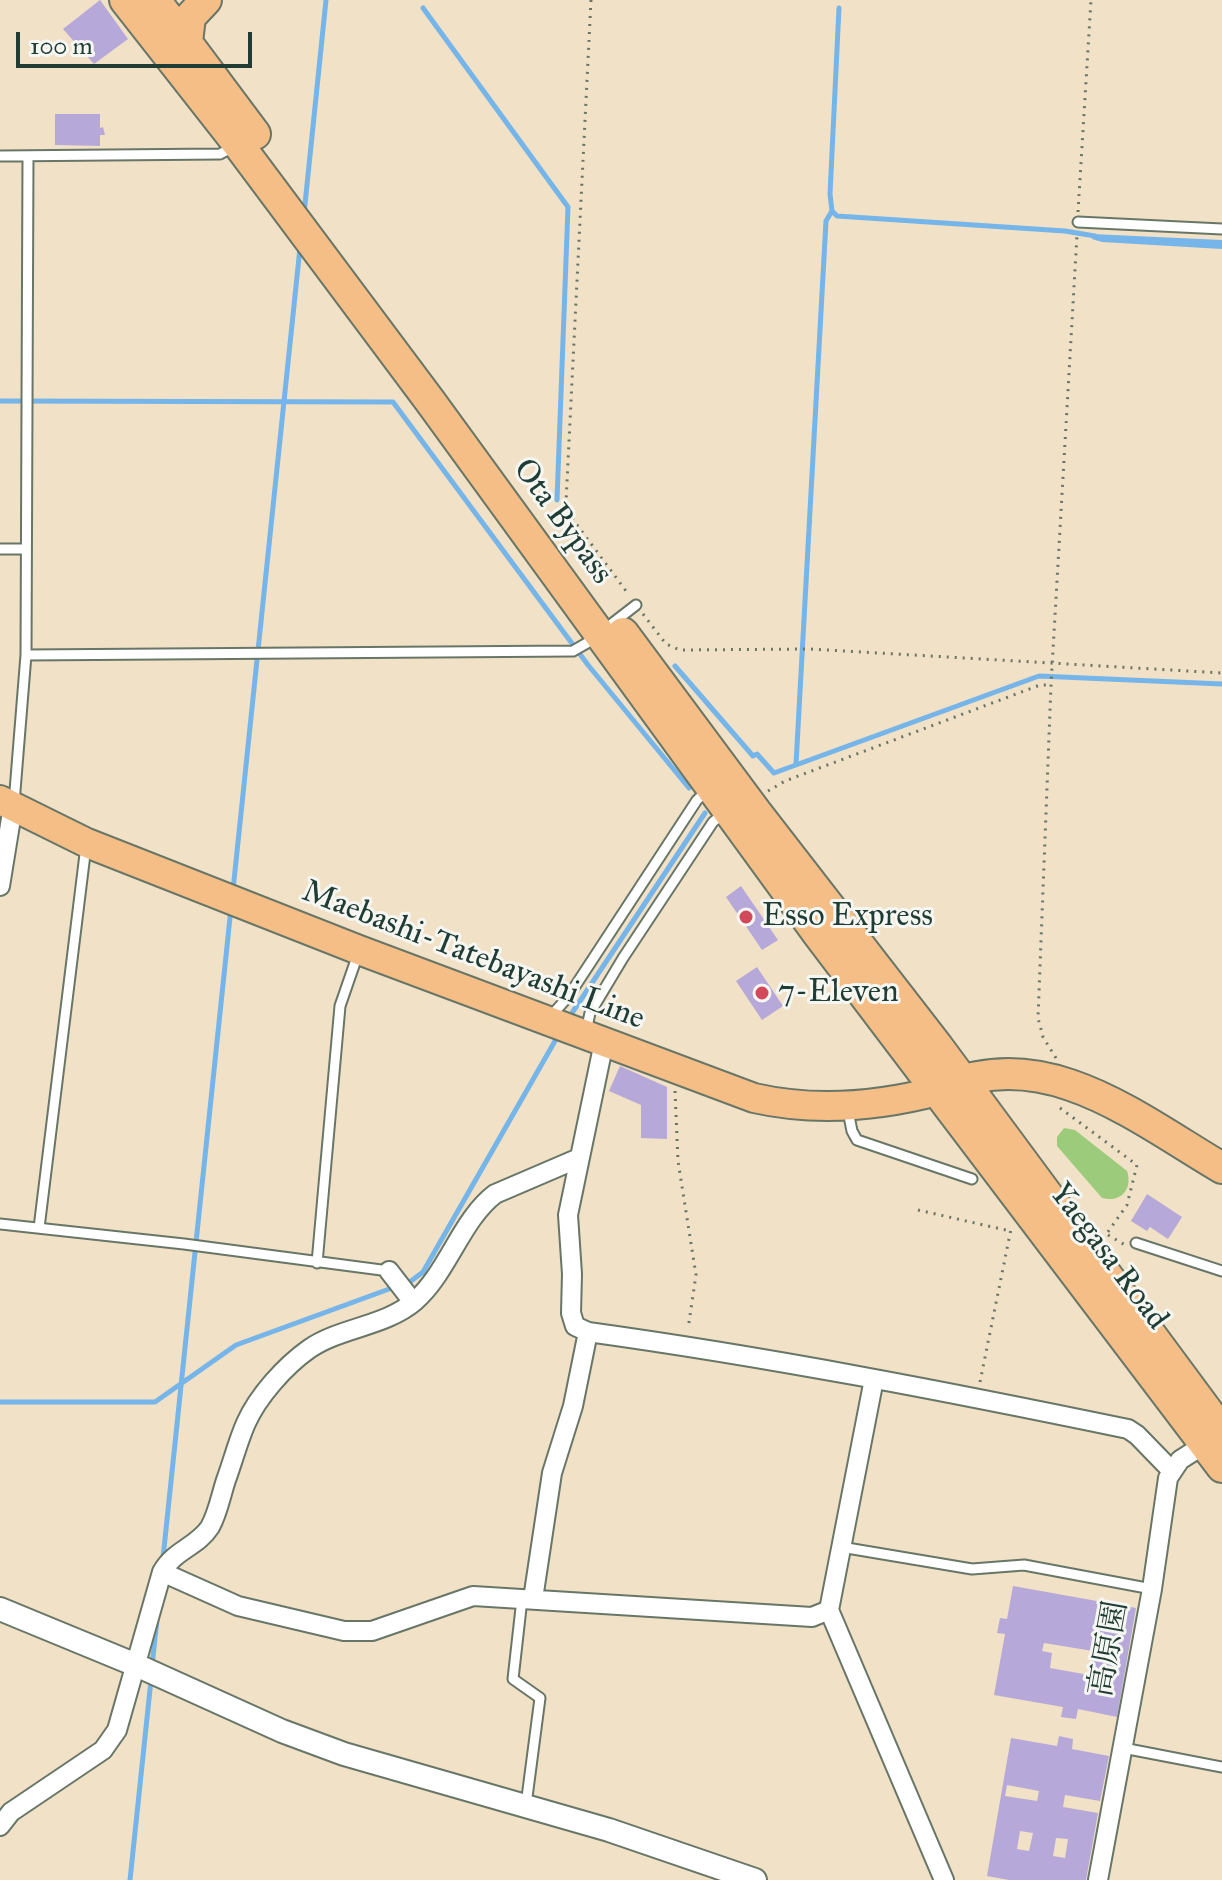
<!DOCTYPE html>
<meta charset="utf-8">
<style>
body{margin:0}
#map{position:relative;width:1222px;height:1880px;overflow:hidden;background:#f1e1c6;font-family:"IM FELL Great Primer",serif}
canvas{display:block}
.scale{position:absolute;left:16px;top:32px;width:236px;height:36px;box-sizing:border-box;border:4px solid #1f3d34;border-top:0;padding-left:10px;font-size:24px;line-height:28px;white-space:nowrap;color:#1f3d34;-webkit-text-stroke:6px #f6f6f2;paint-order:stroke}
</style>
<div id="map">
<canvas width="1222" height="1880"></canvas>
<div class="scale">100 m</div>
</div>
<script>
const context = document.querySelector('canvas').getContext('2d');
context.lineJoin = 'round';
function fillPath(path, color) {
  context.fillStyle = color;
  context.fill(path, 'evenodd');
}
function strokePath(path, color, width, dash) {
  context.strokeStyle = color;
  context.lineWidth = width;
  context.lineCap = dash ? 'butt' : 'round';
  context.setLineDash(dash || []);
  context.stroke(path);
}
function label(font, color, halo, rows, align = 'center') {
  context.font = font + ' "IM FELL Great Primer","Noto Serif JP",serif';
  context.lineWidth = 6;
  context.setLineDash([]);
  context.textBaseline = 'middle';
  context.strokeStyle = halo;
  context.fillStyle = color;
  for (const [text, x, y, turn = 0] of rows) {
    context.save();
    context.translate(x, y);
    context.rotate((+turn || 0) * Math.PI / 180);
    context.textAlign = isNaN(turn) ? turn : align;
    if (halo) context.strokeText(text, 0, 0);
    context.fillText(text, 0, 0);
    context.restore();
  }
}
const green = new Path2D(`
 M1064,1128L1075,1130L1127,1171C1133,1189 1121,1203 1102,1198L1057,1146V1137Z`);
const water = new Path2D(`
 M1092,234L1222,240V249L1102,242L1092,239Z`);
const stream = new Path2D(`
 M423,8L568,207L557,500
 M839,8L830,194L832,211L837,216L1065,231L1095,236
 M304,214L326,0
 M0,401L393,402L588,665L689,788
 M675,666L753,756L757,754L774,773L1039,676L1222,684
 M796,764L826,221L832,211
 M233,890L300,248
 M568,1019L705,813
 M0,1402H155L236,1345L411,1281L423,1272L559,1034
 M163,1558L231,908
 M152,1666L157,1620
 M130,1880L151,1680`);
const building = new Path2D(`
 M100,0L128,39L94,64L63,29Z
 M55,114H100V128L103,127L105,135H100V146L55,145Z
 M741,886L778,940L762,950L726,897Z
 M757,967L783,1006L762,1020L736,981Z
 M620,1066L667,1087V1139L641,1138V1105L609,1091Z
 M1147,1194L1182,1217L1168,1239L1150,1227L1147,1231L1131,1221Z
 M1013,1586L1136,1608L1117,1717L1078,1709L1076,1719L1061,1717L1063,1707L994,1695L1005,1634L997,1633L1000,1618L1007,1619ZM1044,1643L1093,1651L1089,1675L1050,1668L1052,1653L1042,1651Z
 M1059,1736L1073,1739L1072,1749L1109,1756L1100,1801L1065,1795L1063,1807L1098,1813L1086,1880H1009L987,1876L1011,1738L1057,1746ZM1007,1785L1039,1791L1037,1801L1005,1796ZM1020,1831L1033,1833L1029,1851L1017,1849ZM1056,1838L1068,1839L1065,1858L1053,1856Z`);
const path = new Path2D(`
 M591,0L566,502L572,518L629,595
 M1078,212L1091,0
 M643,614L666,644L680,650L810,649L1222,673
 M768,791L785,781L1040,685H1051
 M1056,1058L1043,1037L1038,1018L1051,685L1077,235
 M675,1091L678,1161L696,1275L688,1329
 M1060,1108L1137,1165L1127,1205L1105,1236
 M918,1210L1010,1231
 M1108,1235L1125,1245
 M980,1382L1011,1229`);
const service = new Path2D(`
 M0,156L220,154L235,146
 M1078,222L1222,229
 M0,549H25
 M26,655L573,651L587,643L636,605
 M14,803L26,655L28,156
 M550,1017L568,997L697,800L708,790
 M586,1031L590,1013L623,958L713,822L724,813
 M848,1111L852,1131L857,1140L972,1179
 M0,1224L184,1244L389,1271
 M39,1228L86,846
 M1136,1243L1222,1271
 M317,1263L340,1006L358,954
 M841,1547L972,1569L1024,1565L1152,1589
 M522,1599L513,1679L540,1698L526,1805
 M1123,1748L1222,1767`);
const minor = new Path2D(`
 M0,886L13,806
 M604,1042L568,1215L572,1274L571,1313L575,1326L588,1332C769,1357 949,1392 1128,1429L1137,1435L1171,1470
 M389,1271L413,1302
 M874,1379L829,1610L944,1880
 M162,1572L238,1606L344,1631H372L473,1596L812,1617L829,1610
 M533,1599L552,1473L573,1406L588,1332
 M0,1826L11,1812L103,1750L117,1730L162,1572C173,1551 198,1546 210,1527C218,1513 221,1495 226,1480C233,1461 238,1441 246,1423C258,1396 285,1366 309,1349C341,1327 384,1327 415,1301C448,1272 461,1220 495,1194L579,1158
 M1098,1880L1152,1589L1168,1478L1180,1460L1205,1444`);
const tertiary = new Path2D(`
 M0,1609L136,1665L282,1731L344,1754L609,1830L755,1880`);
const primary = new Path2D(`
 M0,800L87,843L359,950L754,1098C816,1112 876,1107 937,1091`);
const trunk = new Path2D(`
 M125,0L238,144L430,401L818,934L1222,1467
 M155,0L255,134
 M187,42L190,17L206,0
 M623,633L756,812L938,1047L1222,1431
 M946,1087C1047,1043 1140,1120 1222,1168`);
const markers = [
 [746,917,8,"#d1495b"],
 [762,993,8,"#d1495b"]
];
const streetNames = [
 ["Ota Bypass",562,522,54],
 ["Maebashi-Tatebayashi Line",473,956,21],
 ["Yaegasa Road",1108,1257,53],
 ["高原園",1110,1649,-80]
];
const poiNames = [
 ["Esso Express",762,917],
 ["7-Eleven",778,993]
];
fillPath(green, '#9ccc7b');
fillPath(water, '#75b5e9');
strokePath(stream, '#75b5e9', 5);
fillPath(building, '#b6a9d9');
strokePath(service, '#687667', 13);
strokePath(minor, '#687667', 22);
strokePath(tertiary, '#687667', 26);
strokePath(primary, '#687667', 32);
strokePath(trunk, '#687667', 34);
strokePath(path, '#687667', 3, [2, 6]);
strokePath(service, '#fff', 9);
strokePath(minor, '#fff', 18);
strokePath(tertiary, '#fff', 22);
strokePath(primary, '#f6be87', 28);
strokePath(trunk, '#f6be87', 30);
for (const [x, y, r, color] of markers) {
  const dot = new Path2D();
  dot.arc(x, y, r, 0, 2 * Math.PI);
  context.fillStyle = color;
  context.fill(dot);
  strokePath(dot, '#f6f6f2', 3);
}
label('32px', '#1f3d34', '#f6f6f2', streetNames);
label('32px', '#1f3d34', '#f6f6f2', poiNames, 'left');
</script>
